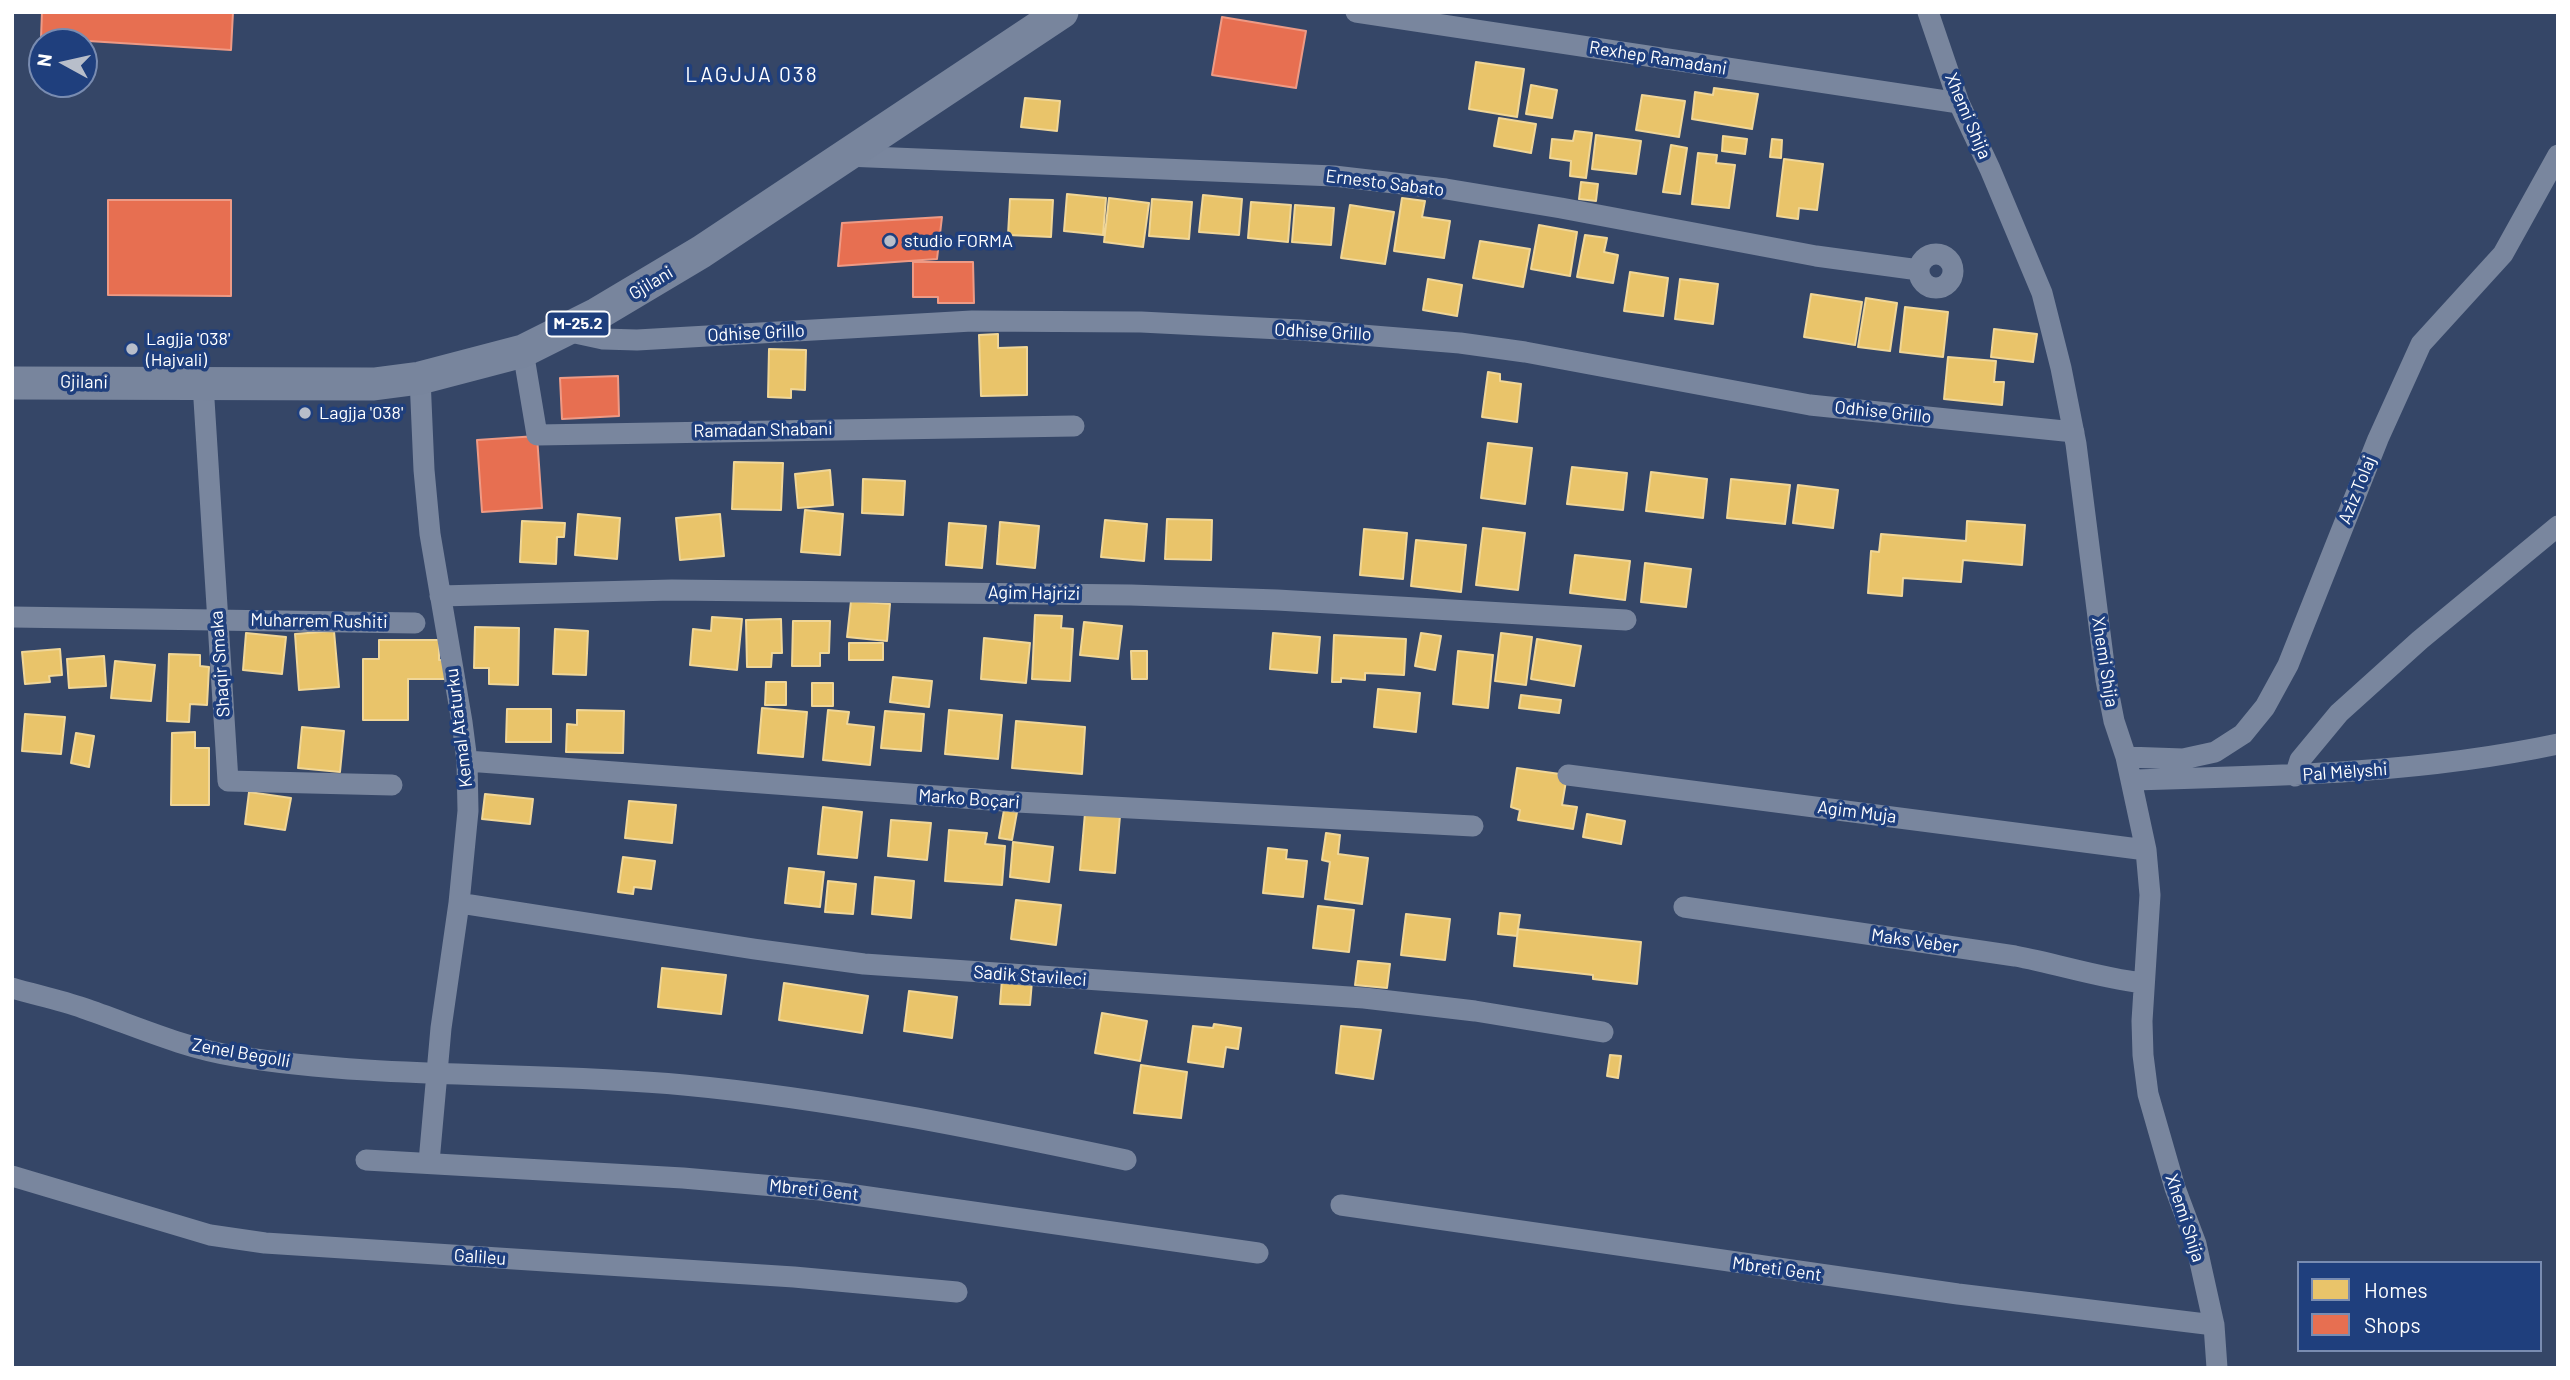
<!DOCTYPE html>
<meta charset="utf-8">
<style>
body{margin:0}
#map{position:relative;width:2570px;height:1380px;overflow:hidden;background:#354667;font-family:Barlow,sans-serif}
canvas{display:block}
.frame{position:absolute;inset:0;border:14px solid #fff;pointer-events:none}
.legend{position:absolute;left:2297px;top:1261px;width:245px;height:91px;box-sizing:border-box;background:#1f3f7d;border:2px solid #798cb1;margin:0;padding:9px 12px;list-style:none;font-size:21px;color:#fff}
.legend li{display:flex;align-items:center;gap:14px;height:35px}
.legend b{width:35px;border:2px solid #798cb1}
.north{position:absolute;left:28px;top:28px;width:70px;height:70px;box-sizing:border-box;background:#1f3f7d;border:2px solid #798cb1;border-radius:50%;rotate:278deg;font-size:19px;font-weight:700;line-height:28px;text-align:center;color:#fff}
.north::after{content:'';display:block;margin:auto;width:24px;height:32px;background:#b8beca;clip-path:polygon(50% 0,100% 100%,50% 72%,0 100%)}
</style>
<div id="map">
<canvas width="2570" height="1380"></canvas>
<div class="frame"></div>
<ul class="legend">
<li><b style="height:19px;background:#e9c46a"></b>Homes</li>
<li><b style="height:19px;background:#e76f51"></b>Shops</li>
</ul>
<div class="north">N</div>
</div>
<script>
const context = document.querySelector('canvas').getContext('2d');
context.lineJoin = 'round';
function fillPath(path, color) {
  context.fillStyle = color;
  context.fill(path, 'evenodd');
}
function strokePath(path, color, width, dash) {
  context.strokeStyle = color;
  context.lineWidth = width;
  context.lineCap = dash ? 'butt' : 'round';
  context.setLineDash(dash || []);
  context.stroke(path);
}
function label(font, color, halo, rows, align = 'center') {
  context.font = font + ' Barlow,sans-serif';
  context.lineWidth = 7;
  context.setLineDash([]);
  context.textBaseline = 'middle';
  context.strokeStyle = halo;
  context.fillStyle = color;
  for (const [text, x, y, turn = 0] of rows) {
    context.save();
    context.translate(x, y);
    context.rotate((+turn || 0) * Math.PI / 180);
    context.textAlign = isNaN(turn) ? turn : align;
    if (halo) context.strokeText(text, 0, 0);
    context.fillText(text, 0, 0);
    context.restore();
  }
}
const homes = new Path2D(`
 M1476,62L1524,69L1517,117L1469,109Z
 M1531,85L1557,90L1552,118L1526,114Z
 M1714,88L1758,94L1752,129L1692,119L1695,92L1713,95Z
 M1642,95L1685,101L1679,137L1636,130Z
 M1025,98L1060,101L1057,131L1021,127Z
 M1499,118L1536,124L1531,153L1494,146Z
 M1575,131L1592,133L1586,178L1570,176L1571,161L1550,158L1552,139L1573,141Z
 M1596,135L1641,141L1636,174L1592,169Z
 M1723,136L1747,139L1745,154L1722,151Z
 M1772,139L1782,140L1781,158L1770,157Z
 M1671,145L1687,148L1680,194L1663,192Z
 M1698,153L1717,155L1716,163L1735,165L1729,208L1692,204Z
 M1784,159L1823,164L1817,210L1799,208L1798,219L1777,216Z
 M1581,182L1598,184L1596,201L1579,199Z
 M1067,194L1106,198L1103,235L1064,231Z
 M1203,195L1242,199L1239,235L1199,232Z
 M1109,198L1149,203L1143,247L1104,242Z
 M1402,198L1425,201L1422,217L1450,221L1444,258L1394,251Z
 M1010,199L1053,200L1051,237L1008,235Z
 M1152,199L1192,202L1189,239L1149,236Z
 M1251,202L1291,205L1288,242L1248,238Z
 M1295,205L1334,208L1331,245L1292,242Z
 M1350,205L1394,212L1385,264L1341,258Z
 M1539,225L1577,232L1570,276L1531,269Z
 M1585,235L1607,238L1604,252L1618,255L1613,283L1577,277Z
 M1480,241L1530,249L1523,287L1473,278Z
 M1630,272L1668,278L1663,316L1624,311Z
 M1428,279L1462,285L1457,316L1423,310Z
 M1680,279L1718,284L1713,324L1675,319Z
 M1811,294L1862,302L1855,345L1804,337Z
 M1866,298L1897,303L1890,351L1858,347Z
 M1905,307L1948,312L1943,357L1900,352Z
 M1994,329L2037,334L2033,362L1991,357Z
 M998,334V348L1027,347V395L981,396L979,335Z
 M769,349L806,350L805,390L791,389V398L768,397Z
 M1948,357L1996,361L1994,382H2004L2002,405L1944,399Z
 M1488,372L1500,374V381L1521,384L1517,422L1482,417Z
 M1488,443L1532,448L1525,504L1481,498Z
 M734,462L783,463L781,510L732,509Z
 M1572,467L1627,473L1623,510L1567,504Z
 M830,470L833,505L798,508L795,474Z
 M1651,472L1707,479L1703,518L1646,511Z
 M863,479L905,481L903,515L862,513Z
 M1731,479L1790,485L1785,524L1727,518Z
 M1798,485L1838,490L1833,528L1793,523Z
 M805,510L843,514L840,555L801,552Z
 M578,514L620,518L617,559L575,555Z
 M720,514L724,556L680,560L676,518Z
 M1167,519L1212,520L1211,560L1165,559Z
 M1105,520L1147,524L1144,561L1101,557Z
 M522,521L565,523L564,537H557L556,564L520,562Z
 M1967,521L2025,525L2022,565L1963,560L1961,582L1903,578L1902,596L1868,593L1871,551L1879,552L1881,534L1966,541Z
 M1000,522L1039,526L1035,568L997,564Z
 M949,523L986,526L982,568L946,565Z
 M1483,528L1525,533L1518,590L1476,585Z
 M1364,529L1407,533L1403,579L1360,575Z
 M1416,540L1466,545L1461,592L1411,586Z
 M1575,555L1630,561L1625,600L1570,593Z
 M1645,563L1691,569L1686,607L1641,602Z
 M851,601L890,604L887,641L847,637Z
 M1035,615L1062,616L1061,628L1073,629L1070,681L1032,679Z
 M712,617L742,619L737,670L690,665L693,629L711,631Z
 M781,619L782,653H772L771,667H747L746,620Z
 M793,621H830L829,653H820V666H792Z
 M1084,622L1122,626L1118,659L1080,655Z
 M475,627L519,628L518,685L489,684V668H474Z
 M555,629L588,631L586,675L553,674Z
 M334,631L339,687L299,690L295,634Z
 M246,633L286,637L282,674L243,670Z
 M1273,633L1320,637L1317,673L1270,669Z
 M1421,633L1441,636L1435,670L1415,666Z
 M1501,633L1532,637L1526,685L1495,681Z
 M1334,635L1406,639L1404,675L1365,673V680L1341,678V682H1332Z
 M984,638L1030,643L1026,683L981,679Z
 M1537,639L1581,646L1574,686L1531,679Z
 M379,640H439V660H451V679H408V720H363V659H379Z
 M849,643H883V660H849Z
 M60,649L62,675L49,676L50,682L25,684L22,652Z
 M1131,651H1147V679H1132Z
 M1458,651L1493,655L1488,708L1453,704Z
 M169,654L200,655V666L209,667L207,705L190,704L189,722L167,721Z
 M104,656L106,686L69,688L67,659Z
 M115,661L155,665L151,701L111,698Z
 M893,677L932,681L929,707L890,702Z
 M766,682H786V705H765Z
 M812,683H833V706H812Z
 M1378,689L1420,693L1416,732L1374,727Z
 M1521,695L1561,700L1559,713L1519,708Z
 M762,708L807,712L803,757L758,753Z
 M507,709H551V742H506Z
 M577,710L624,711L623,753L566,752L567,724L577,725Z
 M828,710L849,712L847,724L874,727L870,765L823,760Z
 M949,710L1002,715L998,759L945,754Z
 M885,711L924,714L921,751L881,748Z
 M25,714L65,717L61,754L22,751Z
 M1016,721L1085,727L1082,774L1012,768Z
 M302,727L344,731L340,772L298,768Z
 M195,732V748H209V805H171L172,733Z
 M76,733L94,736L89,767L71,763Z
 M1517,768L1567,775L1562,805L1577,807L1573,829L1518,820L1520,810L1511,807Z
 M249,792L291,798L285,830L245,824Z
 M485,794L533,799L530,824L482,819Z
 M629,801L676,805L672,843L625,838Z
 M823,807L862,812L857,858L818,854Z
 M1004,810L1017,812L1012,840L999,838Z
 M1085,813L1120,816L1115,873L1080,870Z
 M1587,814L1625,821L1621,844L1583,837Z
 M891,820L931,823L927,860L888,856Z
 M949,830L987,833L985,844L1005,846L1002,885L945,881Z
 M1326,833L1340,835L1338,854L1368,858L1362,904L1325,899L1330,862L1322,860Z
 M1013,842L1053,847L1049,882L1010,877Z
 M1268,848L1287,850L1286,859L1307,861L1303,897L1263,893Z
 M623,857L655,861L651,889L634,887L633,894L618,892Z
 M789,868L824,872L820,907L785,903Z
 M875,877L914,881L911,918L872,914Z
 M828,881L856,884L853,914L825,912Z
 M1016,900L1061,905L1056,945L1011,939Z
 M1318,906L1354,910L1349,952L1313,948Z
 M1500,913L1520,915L1517,936L1498,934Z
 M1406,914L1450,919L1445,960L1401,955Z
 M1518,929L1641,942L1637,984L1593,979V975L1514,966Z
 M1358,961L1390,964L1387,988L1355,985Z
 M662,968L726,975L721,1014L658,1007Z
 M1002,979L1032,981L1030,1005L1000,1004Z
 M784,983L868,996L862,1033L779,1020Z
 M909,991L957,997L952,1038L904,1031Z
 M1102,1013L1147,1021L1140,1061L1095,1053Z
 M1214,1024L1241,1028L1238,1049L1226,1047L1223,1067L1188,1062L1193,1026L1213,1028Z
 M1341,1026L1381,1030L1373,1079L1336,1073Z
 M1610,1055L1621,1056L1618,1078L1607,1076Z
 M1141,1065L1187,1072L1181,1118L1134,1113Z`);
const shops = new Path2D(`
 M42,12H233L231,50L41,38Z
 M1222,17L1306,31L1296,88L1212,75Z
 M108,200H231V296L108,295Z
 M942,217L937,259L838,266L842,223Z
 M913,262H973L974,303H938V297H913Z
 M618,376L619,416L562,419L560,378Z
 M537,436L542,508L482,512L477,440Z`);
const street = new Path2D(`
 M1356,12L1959,103
 M1928,12L1959,103L1990,169L2042,293L2061,368L2076,444L2106,680L2114,721L2126,757L2146,850L2150,895L2142,1021L2143,1055L2148,1094L2175,1188L2196,1244L2214,1325L2217,1368
 M846,156L1334,176L1446,189L1561,208L1816,256L1919,270
 M1919 271a17 17 0 1 1 34 0a17 17 0 1 1-34 0Z
 M566,331L603,339L637,340L972,321L1141,322L1300,330L1460,343L1525,352L1810,405L2074,432
 M523,351L537,435L1074,426
 M420,378L424,470L430,534L462,722L467,761L468,811L459,903L441,1028L429,1162
 M203,384L228,781L392,785
 M440,596L672,590L1131,595L1277,600L1626,620
 M12,617L415,623
 M2126,757L2183,759L2215,752L2243,734L2265,707L2288,665L2378,439L2421,344L2503,254L2558,155
 M467,761L1017,802L1473,826
 M1568,775L2146,850
 M2295,776L2300,760L2339,713L2420,640L2558,526
 M2131,780C2274,776 2417,774 2558,744
 M459,903L754,949L864,964L1364,998L1475,1011L1603,1032
 M1684,907L2015,956C2058,964 2100,978 2143,983
 M12,988C36,995 60,1000 83,1008C133,1025 183,1048 235,1056C383,1080 534,1071 684,1085C833,1099 979,1129 1126,1160
 M366,1160L683,1178L820,1190L1258,1253
 M12,1176L210,1235L265,1243L794,1277L957,1292
 M1341,1205L1958,1294L2214,1325`);
const primary = new Path2D(`
 M12,383L374,384L420,378L523,351L597,314L701,252L1062,12`);
const markers = [
 [890,241,7,"#b8beca"],
 [132,349,7,"#b8beca"],
 [305,413,7,"#b8beca"]
];
const shields = [
 [578,324,63]
];
const shieldNames = [
 ["M-25.2",578,324]
];
const streetNames = [
 ["Rexhep Ramadani",1658,58,9],
 ["Xhemi Shija",1968,116,67],
 ["Ernesto Sabato",1385,183,7],
 ["Gjilani",651,283,-31],
 ["Odhise Grillo",1323,332,3],
 ["Odhise Grillo",756,333,-3],
 ["Gjilani",84,382,1],
 ["Odhise Grillo",1883,412,6],
 ["Ramadan Shabani",763,430,-1],
 ["Aziz Tolaj",2357,490,-68],
 ["Agim Hajrizi",1034,593,1],
 ["Muharrem Rushiti",319,621,1],
 ["Xhemi Shija",2105,662,81],
 ["Shaqir Smaka",220,664,-94],
 ["Kemal Ataturku",459,728,-97],
 ["Pal Mëlyshi",2345,772,-4],
 ["Marko Boçari",969,799,4],
 ["Agim Muja",1857,812,7],
 ["Maks Veber",1915,941,8],
 ["Sadik Stavileci",1030,976,4],
 ["Zenel Begolli",241,1053,10],
 ["Mbreti Gent",814,1190,6],
 ["Xhemi Shija",2185,1218,72],
 ["Galileu",480,1257,4],
 ["Mbreti Gent",1777,1269,8]
];
const poiNames = [
 ["studio FORMA",904,241],
 ["Lagjja '038'",146,339],
 ["(Hajvali)",146,360],
 ["Lagjja '038'",319,413]
];
const quarterNames = [
 ["LAGJJA 038",752,75]
];
fillPath(homes, '#e9c46a');
strokePath(homes, '#f0d697', 2);
fillPath(shops, '#e76f51');
strokePath(shops, '#ee9a85', 2);
strokePath(street, '#79869e', 21);
strokePath(primary, '#78859d', 33);
for (const [x, y, r, color] of markers) {
  const dot = new Path2D();
  dot.arc(x, y, r, 0, 2 * Math.PI);
  context.fillStyle = color;
  context.fill(dot);
  strokePath(dot, '#1f3f7d', 2.5);
}
for (const [x, y, w] of shields) {
  const box = new Path2D();
  box.roundRect(x - w / 2, y - 12.5, w, 25, 5);
  context.fillStyle = '#1f3f7d';
  context.fill(box);
  strokePath(box, '#fff', 2);
}
label('bold 16px', '#fff', null, shieldNames);
label('18px', '#fff', '#1f3f7d', streetNames);
label('18px', '#fff', '#1f3f7d', poiNames, 'left');
context.letterSpacing = '2px';
label('21px', '#fff', '#1f3f7d', quarterNames);
context.letterSpacing = '0px';
</script>
